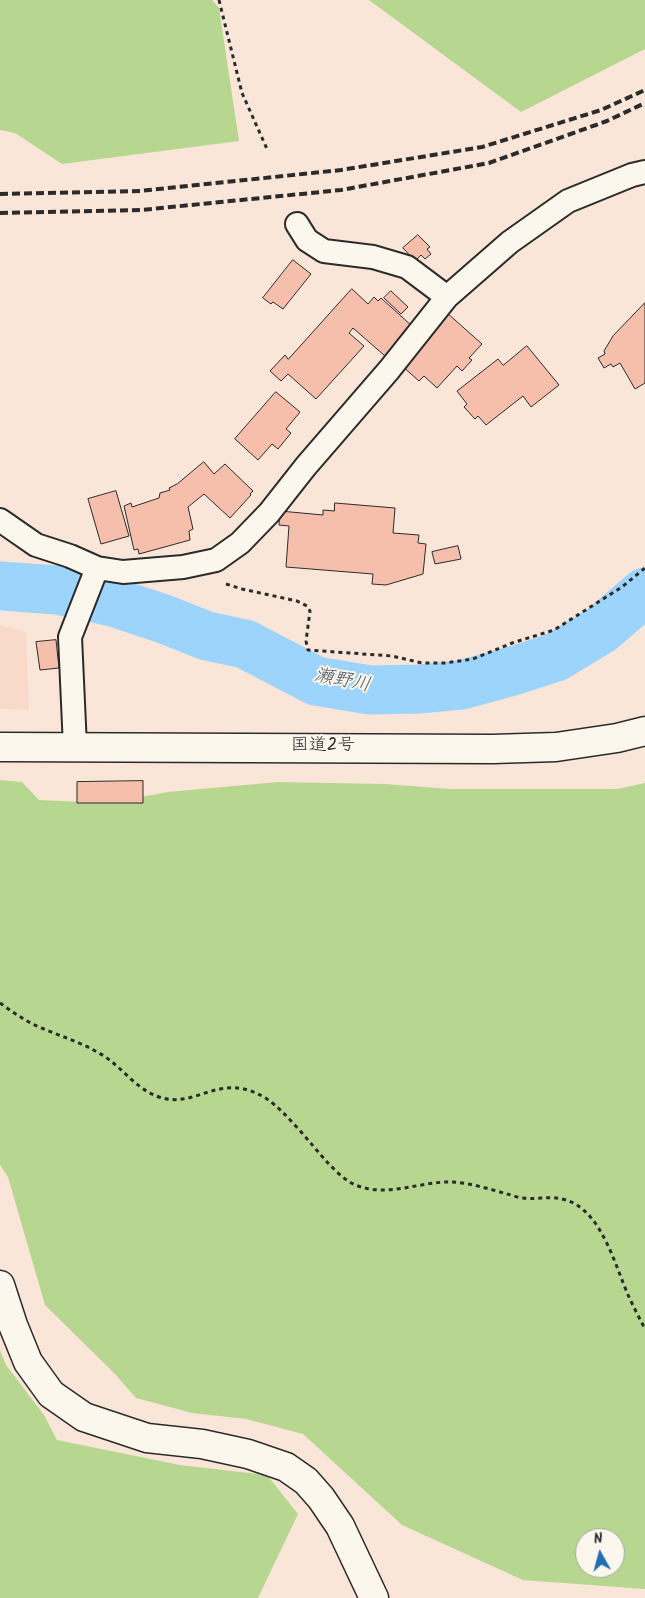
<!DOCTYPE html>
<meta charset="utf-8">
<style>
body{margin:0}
#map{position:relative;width:645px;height:1598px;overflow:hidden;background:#fae6d8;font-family:Kalam,sans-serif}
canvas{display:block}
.north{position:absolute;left:575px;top:1528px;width:50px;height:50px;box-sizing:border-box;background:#fbf7ec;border:1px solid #a8a59f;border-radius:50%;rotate:353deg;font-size:14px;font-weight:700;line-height:20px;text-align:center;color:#2b2b2b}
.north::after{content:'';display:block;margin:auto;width:18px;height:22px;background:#1f6fb2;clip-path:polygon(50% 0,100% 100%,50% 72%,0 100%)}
</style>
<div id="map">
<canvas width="645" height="1598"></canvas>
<div class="north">N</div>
</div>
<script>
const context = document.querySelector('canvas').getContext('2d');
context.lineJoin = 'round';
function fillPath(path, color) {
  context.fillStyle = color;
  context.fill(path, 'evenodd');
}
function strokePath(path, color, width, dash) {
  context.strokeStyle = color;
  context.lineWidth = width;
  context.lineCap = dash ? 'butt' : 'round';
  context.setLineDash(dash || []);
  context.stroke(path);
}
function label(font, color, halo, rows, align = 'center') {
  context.font = font + ' Kalam,"Klee One",sans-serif';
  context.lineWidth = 4;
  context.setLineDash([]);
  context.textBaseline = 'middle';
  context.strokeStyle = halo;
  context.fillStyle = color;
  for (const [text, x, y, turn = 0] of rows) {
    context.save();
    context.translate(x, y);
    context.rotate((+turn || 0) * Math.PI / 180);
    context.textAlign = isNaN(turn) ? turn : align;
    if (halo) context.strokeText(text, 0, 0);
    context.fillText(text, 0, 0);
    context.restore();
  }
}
const built = new Path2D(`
 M0,625L26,632L29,710L0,709Z`);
const green = new Path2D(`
 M0,0H212L219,8L239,141L62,164L15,133L0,130Z
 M369,0H645V49L521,112Z
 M0,780L22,782L39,800L108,803L168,792L278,782L384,784L451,789H617L645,783V1589L523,1580L402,1525L303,1434L246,1419L192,1413L136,1398L115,1374L45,1305L8,1177L0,1165ZM585,1538H615V1568H585Z
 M0,1350L6,1365L44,1415L57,1440L180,1465L267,1475L298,1514L258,1598H0Z`);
const river = new Path2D(`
 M0,586L57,590L113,602L164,619L207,636L245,644L316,681L370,690L419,689L461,685L516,670L556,657L602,629L645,592`);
const building = new Path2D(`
 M418,235L430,247L427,249L431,254L425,259L421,255L415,261L403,248Z
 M293,260L311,274L283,309L273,302L271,304L263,298Z
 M352,289L368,304L374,297L378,301L381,298L412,326L385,356L353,328L349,333L364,346L316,399L288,374L281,381L270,371L285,355L288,359Z
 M391,291L408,307L401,314L384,298Z
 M645,303V383L635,389L620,363L613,367L611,364L604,368L598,358L605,354L604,351L613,336Z
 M446,312L482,344L469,358L472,360L462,371L457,366L437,388L424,376L419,381L402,366Z
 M527,346L559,385L531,407L523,396L486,425L478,416L475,419L464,407L467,404L457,391L498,359L503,365Z
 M276,392L300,412L286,429L291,433L278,449L272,444L258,460L235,439Z
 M204,462L214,474L225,464L253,491L250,494L251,495L230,518L204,494L188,507L193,529L189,531L190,540L139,554L138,549L134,550L124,506L131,503L132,507L159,498L160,493L170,490L169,488L177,484Z
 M116,491L129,536L101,544L88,499Z
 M335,503L395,508L393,533L419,535L418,543L426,544L423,574L386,585L372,584L373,574L286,567L289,526L279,525L280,511L323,515V510L334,511Z
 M458,546L461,559L435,564L432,552Z
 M56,640L59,668L40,670L36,642Z
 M143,781V803H77V782Z`);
const path = new Path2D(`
 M219,0L242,93L267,149
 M226,584L242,589L297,601L307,606L310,611L306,641L308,650L392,656L422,663H445L473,659L512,643L554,630L622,587L645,568
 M0,1003C14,1013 28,1023 44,1029C63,1037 82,1043 99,1053C121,1065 135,1089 159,1097C197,1110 220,1069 267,1099C286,1112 311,1144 327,1162C336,1171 346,1182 358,1186C389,1197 418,1182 449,1182C468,1182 489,1189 507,1194C512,1195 518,1198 523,1198C538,1200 550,1195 566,1200C602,1211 615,1266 629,1297C634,1308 640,1319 645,1329`);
const street = new Path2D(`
 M297,224L307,240L324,251L373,257L407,267L447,297
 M0,520L36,545L70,556L97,568L123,572L183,567L216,560L240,543L269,513L306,466L389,370L447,297L510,242L568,201L632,175L645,172
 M75,747L70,637L97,568`);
const secondary = new Path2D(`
 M0,1285L13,1325L28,1362L51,1394L84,1417L147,1438L202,1444L248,1454L286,1467L306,1481L321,1498L340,1526L374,1598`);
const highway = new Path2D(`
 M0,747L493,749L556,747L617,738L645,731`);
const rail = new Path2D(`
 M0,194L140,191L341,170L482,147L601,110L645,90
 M0,213L141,210L341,190L489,163L607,121L645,103`);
const streetNames = [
 ["国道2号",323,747]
];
const waterNames = [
 ["瀬野川",342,682,11]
];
fillPath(built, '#f9daca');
fillPath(green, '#b7d791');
strokePath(river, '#9cd4fb', 49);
fillPath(building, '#f6bfab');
strokePath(building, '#2b2b2b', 1);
strokePath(street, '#2b2b2b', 26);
strokePath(secondary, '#2b2b2b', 31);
strokePath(highway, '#2b2b2b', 31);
strokePath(path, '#2b2b2b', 3, [4, 4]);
strokePath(street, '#fbf7ec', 22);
strokePath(secondary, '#fbf7ec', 28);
strokePath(highway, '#fbf7ec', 28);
strokePath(rail, '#2b2b2b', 4, [8, 4]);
label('18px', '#2b2b2b', '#fbf7ec', streetNames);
label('italic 19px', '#47555f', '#fbf7ec', waterNames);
</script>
